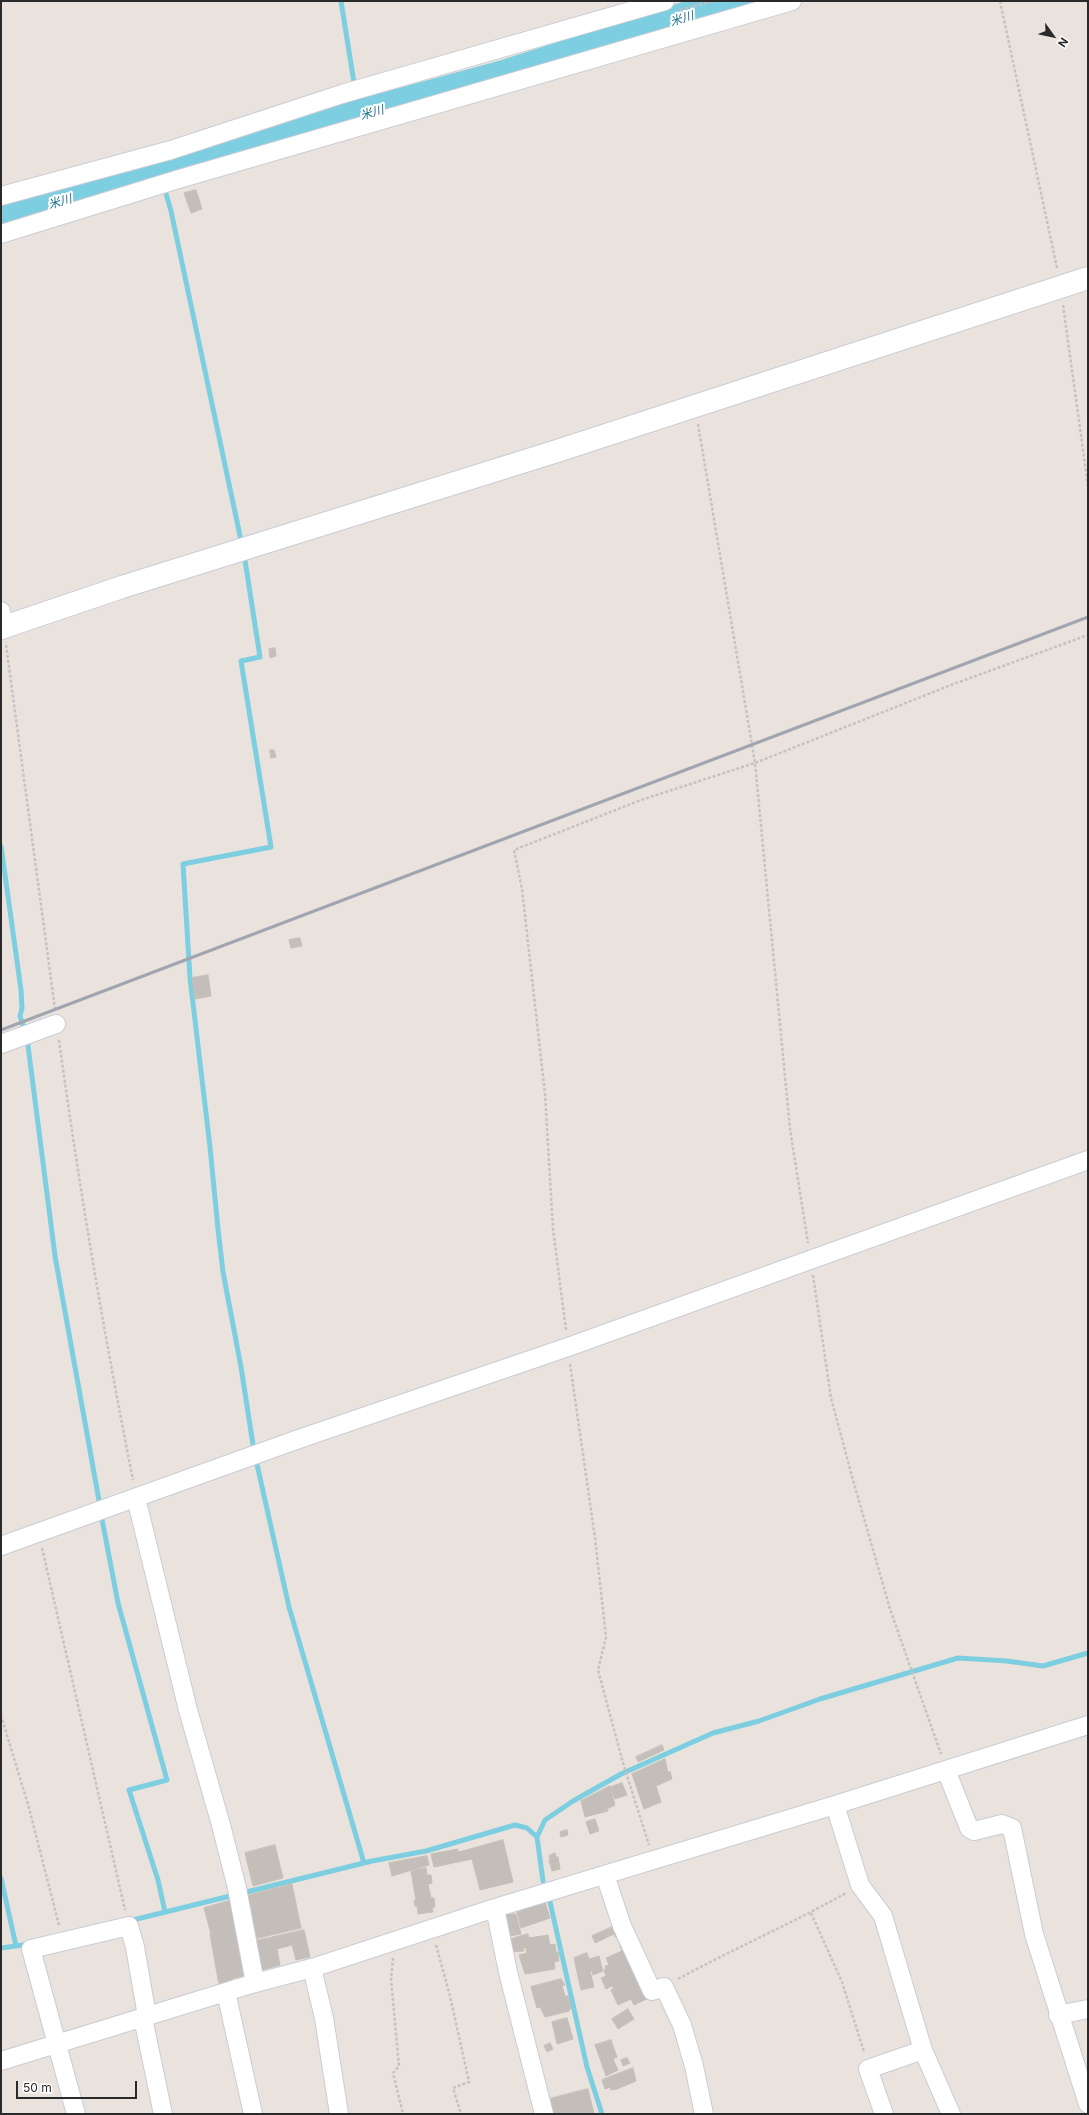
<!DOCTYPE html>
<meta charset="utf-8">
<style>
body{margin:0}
#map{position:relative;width:1089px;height:2115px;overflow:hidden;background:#eae3dd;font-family:Inter,sans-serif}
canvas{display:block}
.frame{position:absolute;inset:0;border:2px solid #2a2a2a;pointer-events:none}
.north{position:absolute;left:1033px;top:16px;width:40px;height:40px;-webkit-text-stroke:3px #fff;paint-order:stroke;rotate:123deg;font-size:11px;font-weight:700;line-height:16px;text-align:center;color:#2a2a2a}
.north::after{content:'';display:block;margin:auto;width:14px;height:18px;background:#2a2a2a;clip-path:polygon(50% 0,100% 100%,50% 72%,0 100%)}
.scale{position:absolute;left:16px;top:2081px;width:121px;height:18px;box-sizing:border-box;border:2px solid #2a2a2a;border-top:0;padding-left:5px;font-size:12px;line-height:14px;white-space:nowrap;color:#2a2a2a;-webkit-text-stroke:3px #fff;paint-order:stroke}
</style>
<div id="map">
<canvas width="1089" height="2115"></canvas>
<div class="frame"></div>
<div class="north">N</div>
<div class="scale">50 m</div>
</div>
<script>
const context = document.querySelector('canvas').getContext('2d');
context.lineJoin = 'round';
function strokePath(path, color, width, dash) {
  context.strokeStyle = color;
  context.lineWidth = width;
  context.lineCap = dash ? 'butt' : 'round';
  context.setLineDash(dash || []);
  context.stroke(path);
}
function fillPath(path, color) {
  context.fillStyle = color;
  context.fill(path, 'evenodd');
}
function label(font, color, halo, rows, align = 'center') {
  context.font = font + ' Inter,"Noto Sans JP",sans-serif';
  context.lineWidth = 4;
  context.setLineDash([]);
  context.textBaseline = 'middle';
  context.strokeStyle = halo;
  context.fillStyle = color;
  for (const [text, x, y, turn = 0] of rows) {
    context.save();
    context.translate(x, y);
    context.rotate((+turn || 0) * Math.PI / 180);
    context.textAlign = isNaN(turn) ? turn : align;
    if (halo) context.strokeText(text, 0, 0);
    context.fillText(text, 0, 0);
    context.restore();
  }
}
const stream = new Path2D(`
 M341,1L359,114
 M160,173L171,211L242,545
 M244,554L260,657L241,661L271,847L183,864L190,978L210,1147L218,1229L223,1272L241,1367L254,1451L289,1607L364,1863
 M1,846L21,990L22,1008L20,1016L27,1038L55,1256L100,1506
 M101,1514L118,1603L167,1780L129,1790L158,1880L165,1912
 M1,1878L16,1946
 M543,1881L537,1837L545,1820L573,1801L621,1774L713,1733L759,1721L820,1699L958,1658L1007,1661L1043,1666L1088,1653
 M550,1902L587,2067L602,2114
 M129,1921L372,1861L426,1851L515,1825L527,1828L537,1837
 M1,1948L30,1944`);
const river = new Path2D(`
 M1,219L359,114L502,75L702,11L741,1`);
const building = new Path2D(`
 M196,190L202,209L191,213L184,193Z
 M275,648L276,656L270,658L269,649Z
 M270,750H274L276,757L271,758Z
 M300,938L302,946L291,948L289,940Z
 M208,975L211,996L195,999L192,978Z
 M662,1745L664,1750L638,1762L636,1757Z
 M665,1759L668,1773L670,1771L672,1779L656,1786L661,1802L644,1809L632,1774Z
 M622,1783L627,1795L615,1799L611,1787Z
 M610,1786L615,1805L607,1809L608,1811L585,1817L581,1801Z
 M595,1819L599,1831L590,1834L586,1822Z
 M567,1830L568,1835L561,1837L560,1832Z
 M503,1840L513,1882L480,1890L472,1859L434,1867L431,1854L458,1849V1852Z
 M275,1845L283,1878L253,1886L245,1853Z
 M555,1853L556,1857L550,1859L549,1856Z
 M427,1856L429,1865L392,1876L389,1863Z
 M558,1857L560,1869L552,1871L549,1860Z
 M426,1868L427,1875H431L432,1883L428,1884L431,1898H434L435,1907L432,1908L433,1912L418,1914L417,1906H415L414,1901L416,1900L411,1871Z
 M292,1884L301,1928L250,1940L249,1912L252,1911L251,1907L244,1908L242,1897Z
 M232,1900L250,1975L234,1978L219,1985L210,1934H211L204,1908Z
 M545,1902L550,1918L521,1928L517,1912Z
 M510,1914H516L521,1934L504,1937L503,1915Z
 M619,1924L623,1935L616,1938L614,1934L595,1943L592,1936Z
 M304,1930L310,1957L296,1960L292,1945L277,1949L280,1965L258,1971L251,1942Z
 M528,1934L529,1938L548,1935L550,1945L555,1944L556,1952H558L559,1961L554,1962L555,1969L525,1974L519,1955L527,1953L526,1948H523L524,1951L510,1952L508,1940Z
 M627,1943L651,1997L634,2005L631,1999L618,2005L611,1990L614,1988L612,1986L606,1989L601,1978L606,1976L604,1970L606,1969L605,1966L609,1965L606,1958L622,1951L620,1946Z
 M587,1953L589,1959L599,1956L603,1971L593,1975L592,1971H590L594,1987L581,1990L574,1958Z
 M561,1979L565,1985L562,1986L565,1996H568L571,2008L569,2011L545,2017L540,2007L537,2008L531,1987Z
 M628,2009L634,2019L618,2029L612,2019Z
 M567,2018L573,2039L557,2044L552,2022Z
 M611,2040L617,2057L613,2059L618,2070L606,2076L595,2045Z
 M550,2043L553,2049L547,2052L544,2046Z
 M627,2058L630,2063L623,2066L621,2060Z
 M633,2068L636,2081L617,2089L611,2090L610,2087L605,2089L602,2080Z
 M588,2089L594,2114H551L549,2099Z`);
const path = new Path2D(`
 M1000,1L1057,268
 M680,10L712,1
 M1063,305L1088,486
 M698,424L755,763L790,1129L808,1243
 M6,645L55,1009
 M59,1040C79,1187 104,1334 133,1480
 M813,1275L831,1398L853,1480L890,1609L941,1754
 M566,1330L553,1229L545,1094L522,889L514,850L641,800L755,763L951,685L1088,635
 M570,1364L595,1538L606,1637L598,1670L623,1763L649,1845
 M42,1548L125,1910
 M1,1715L29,1808L59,1925
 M811,1913L842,1982L864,2052
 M436,1945L450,1996L469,2082L453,2088L461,2114
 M393,1958L391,1979L399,2066L393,2073L403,2114
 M678,1979C733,1949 791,1924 846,1893`);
const minor = new Path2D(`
 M1,196L171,150L342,94L665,1
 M1,234L179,179L792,1
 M1,611L3,627
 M1,1044L56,1024
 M136,1498L188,1710L221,1825L237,1888L255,1983
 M1,1546L296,1440L568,1347L1088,1160
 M946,1770L969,1828L974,1831L1002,1824L1012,1828L1034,1934L1088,2104
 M835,1805L860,1885L883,1916L923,2050L868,2069L884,2114
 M605,1875L622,1926L652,1991L664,1987L682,2025L694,2066L704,2114
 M495,1908L508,1972L544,2114
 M312,1968L324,2018L339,2114
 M226,1992L253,2114
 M1058,2015L1088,2009
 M143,2018L163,2114
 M923,2050L951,2114
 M1,2061L255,1983L312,1968L495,1908L835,1805L1088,1725
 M76,2114L31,1949L129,1926L135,1947L147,2016`);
const tertiary = new Path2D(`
 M1,628L122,587L554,452L1088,278`);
const rail = new Path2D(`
 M1,1030L1088,617`);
const waterNames = [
 ["米川",682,19,-17],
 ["米川",372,113,-16],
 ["米川",60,202,-16]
];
strokePath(stream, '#7dcee0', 5);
strokePath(river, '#7dcee0', 29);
fillPath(building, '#c3beb9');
strokePath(building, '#c5bfb7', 1);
strokePath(minor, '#c9ccd5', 20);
strokePath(tertiary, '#c9ccd5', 24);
strokePath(path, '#c3c3c3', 2.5, [3, 2]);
strokePath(minor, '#fff', 18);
strokePath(tertiary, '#fff', 22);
strokePath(rail, '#a1a5b1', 3);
label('italic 12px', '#1d6e8a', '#fff', waterNames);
</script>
